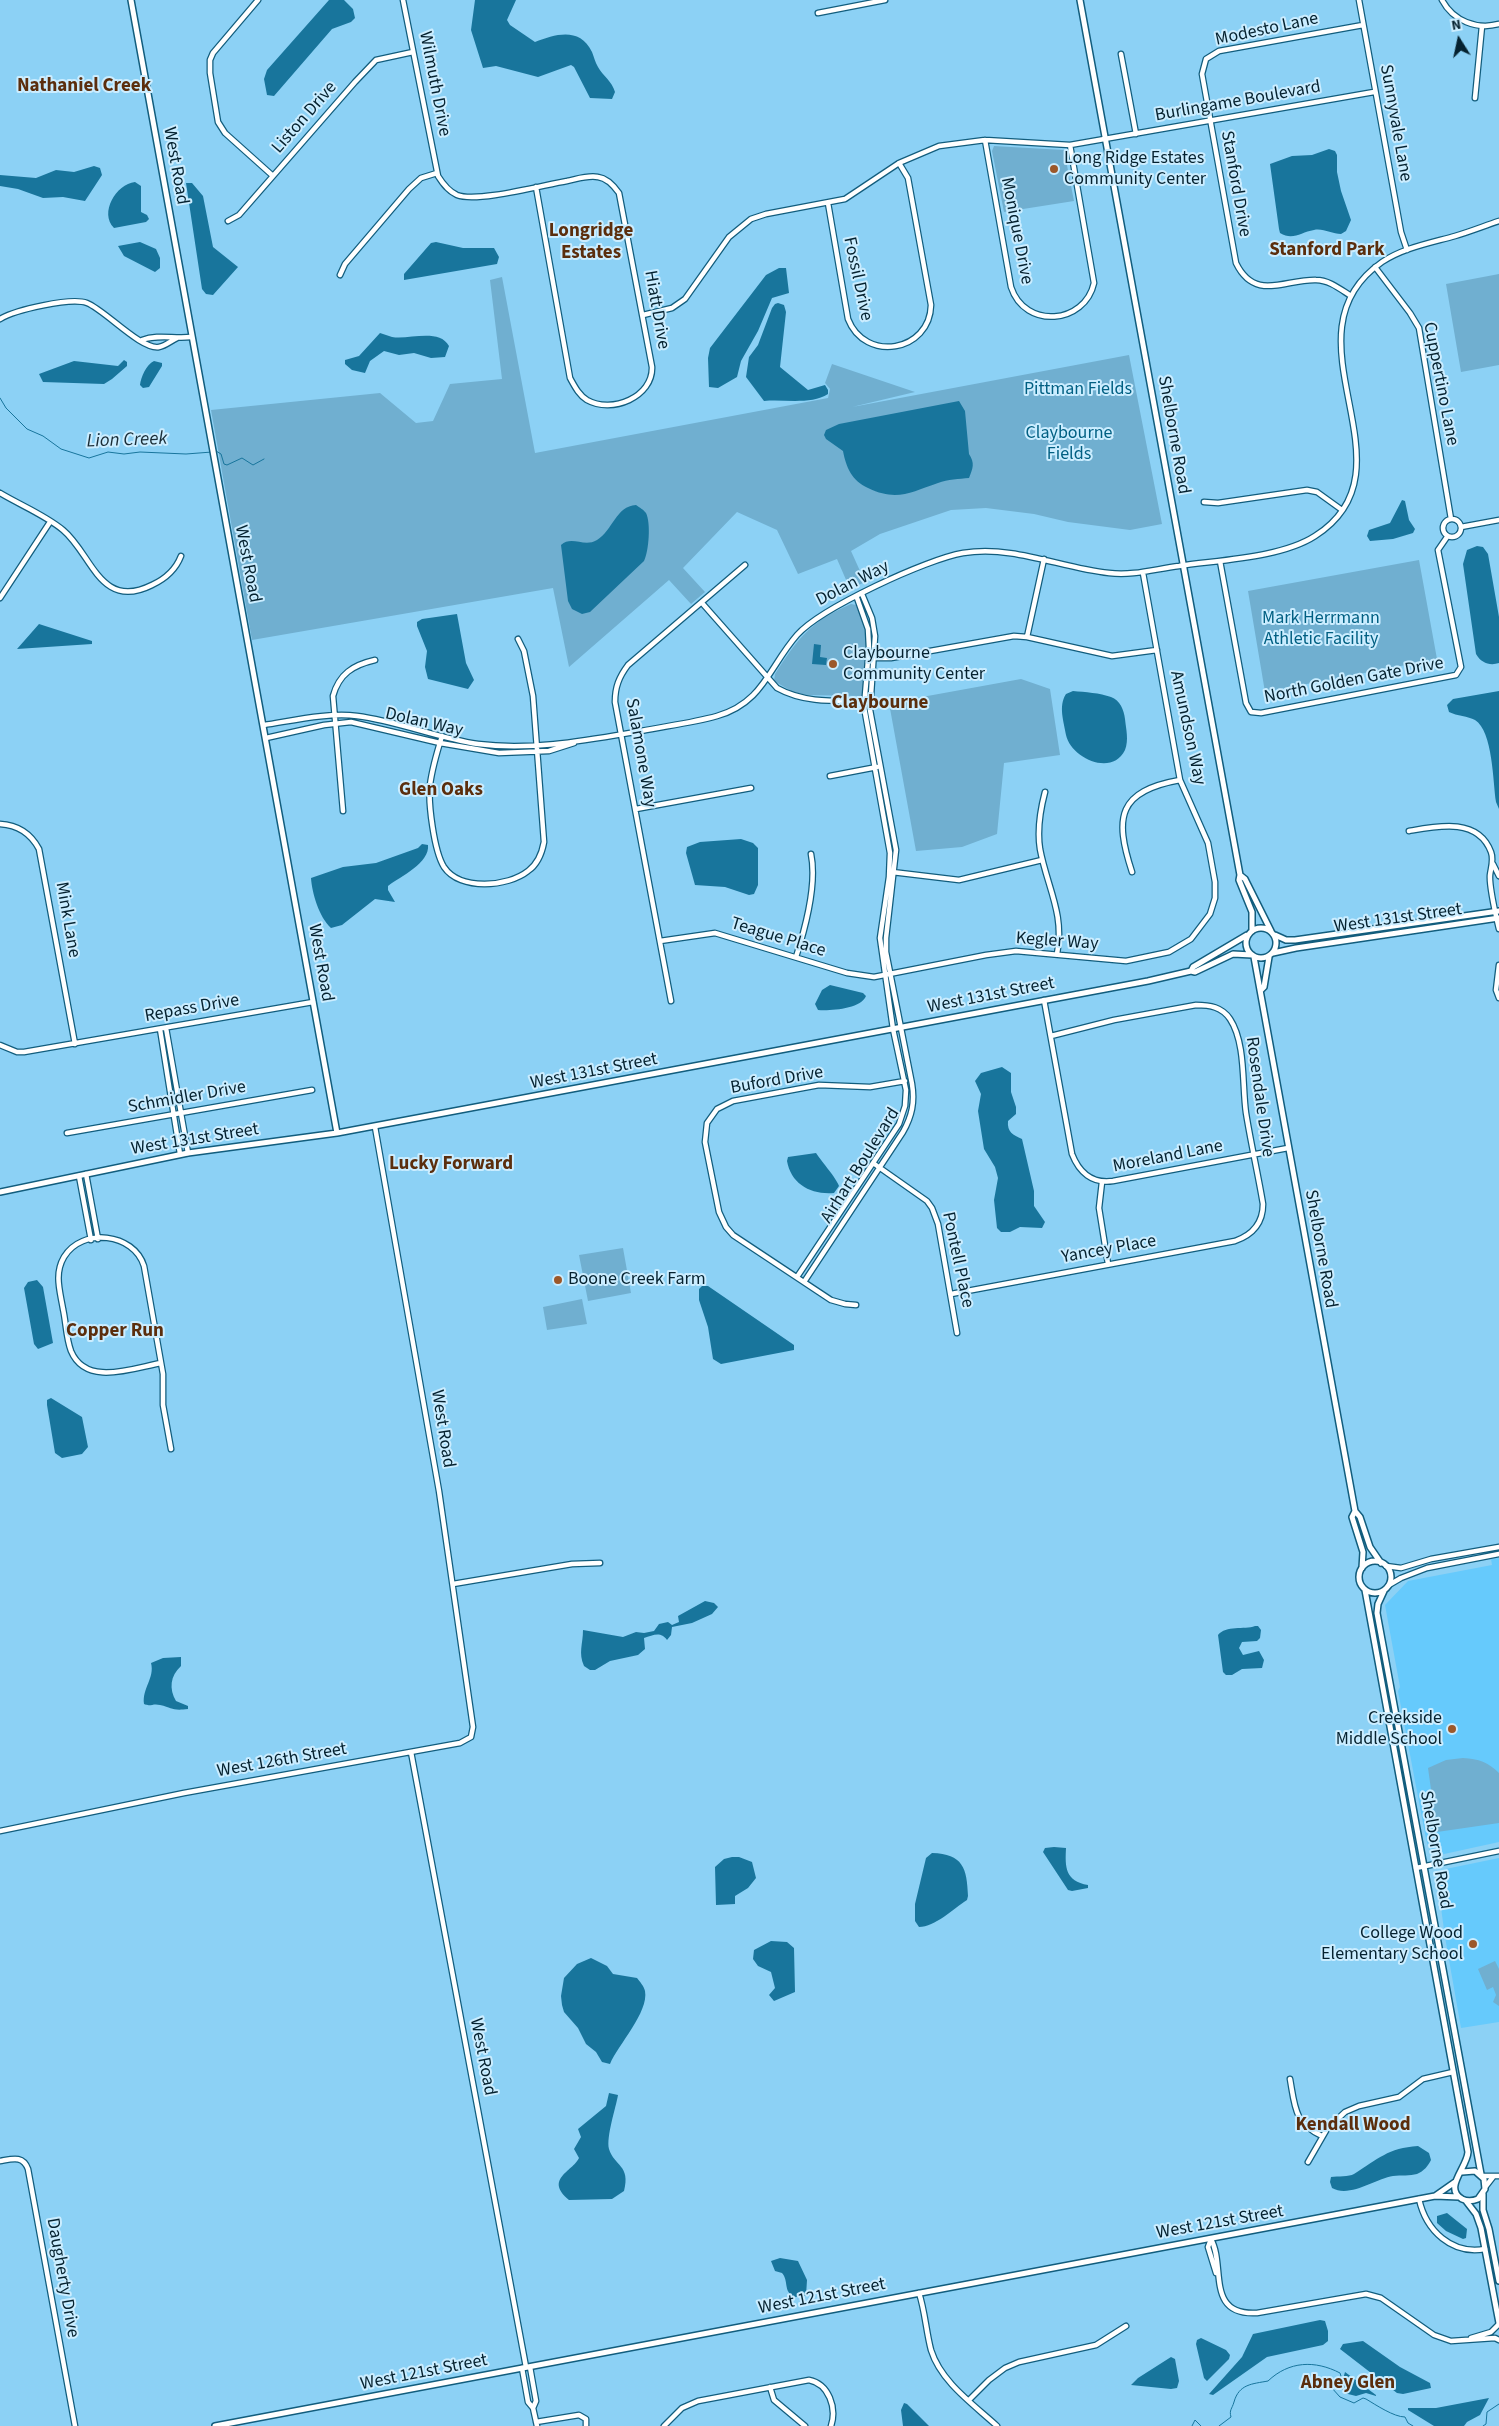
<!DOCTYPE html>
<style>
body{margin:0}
#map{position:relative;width:1499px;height:2426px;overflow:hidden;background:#8cd1f5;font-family:"Source Sans 3",sans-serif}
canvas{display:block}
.north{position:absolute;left:1434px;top:15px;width:50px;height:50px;-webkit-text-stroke:4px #cbedff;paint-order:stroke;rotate:350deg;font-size:14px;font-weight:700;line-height:20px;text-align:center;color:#052230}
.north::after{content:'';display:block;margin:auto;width:18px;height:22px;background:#052230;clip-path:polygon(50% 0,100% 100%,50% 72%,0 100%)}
</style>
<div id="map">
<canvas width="1499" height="2426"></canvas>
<div class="north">N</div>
</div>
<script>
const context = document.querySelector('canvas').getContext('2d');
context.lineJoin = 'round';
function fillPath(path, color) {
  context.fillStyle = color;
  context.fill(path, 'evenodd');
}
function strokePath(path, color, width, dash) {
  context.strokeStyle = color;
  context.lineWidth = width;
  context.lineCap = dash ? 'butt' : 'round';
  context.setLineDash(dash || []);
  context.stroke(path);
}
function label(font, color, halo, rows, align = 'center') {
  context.font = font + ' "Source Sans 3",sans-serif';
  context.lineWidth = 4;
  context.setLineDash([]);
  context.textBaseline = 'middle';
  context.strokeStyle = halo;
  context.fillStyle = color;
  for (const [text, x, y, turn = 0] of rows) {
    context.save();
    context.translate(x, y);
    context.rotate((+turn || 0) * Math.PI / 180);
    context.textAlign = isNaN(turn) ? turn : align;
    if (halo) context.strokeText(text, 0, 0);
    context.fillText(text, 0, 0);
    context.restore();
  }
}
const built = new Path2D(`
 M1499,1558V1842L1435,1856L1431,1855L1426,1839L1398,1691L1400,1687L1385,1605L1408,1581L1492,1565L1491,1559Z
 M1499,1858V2022L1461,2028L1445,1937L1436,1871Z`);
const green = new Path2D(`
 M994,146L1064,150L1074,201L1004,212L992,151Z
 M1499,274V365L1461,372L1446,284Z
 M502,277L535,453L828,398L830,389L825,383L832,364L915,392L852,407L1129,355L1162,524L1130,530L1068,522L1034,514L986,508L951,510L880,534L851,551L865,582L850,589L837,559L798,574L777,530L737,512L683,568L705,592L691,604L669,580L569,667L553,588L252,640L211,410L380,393L416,423L433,421L450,384L502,379L490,280Z
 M1419,560L1437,659L1265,692L1248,591Z
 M851,604L856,605L864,622L867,644L862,696L807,695L793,692L774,681L775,674C798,638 811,621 851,604Z
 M1021,679L1050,689L1060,755L1004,763L997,834L962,847L916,851L889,703Z
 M623,1248L631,1293L588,1301L579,1255Z
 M582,1299L587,1324L547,1330L543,1307Z
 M1463,1758C1479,1759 1488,1762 1499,1773V1823L1437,1832L1428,1768L1446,1760Z
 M1495,1961L1499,1969V2006L1493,2002L1496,1995L1493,1987L1487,1990L1478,1969Z`);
const water = new Path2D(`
 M329,0H344L353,9L355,18L351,22L332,29L274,96L267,95L264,79L267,70Z
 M475,0H516L507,20L510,25L535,42C556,34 580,27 592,52C594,57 595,62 598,67C603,76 612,81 615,92L612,99L590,98L574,67L571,65L538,77L496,66L483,68L471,30Z
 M1329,149L1335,151L1337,155V172L1341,191L1351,220L1346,231L1341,234C1332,234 1323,228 1314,230C1301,232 1293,241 1280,233L1279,229L1270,164L1292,156L1312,155Z
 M94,166L100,168L102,175L85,201L63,197L43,198L18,189L0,186V175L36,178L56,170L74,172Z
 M135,182L141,186V212L147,215L149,219L146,222L114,228C99,213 116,184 135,182Z
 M186,183H192L203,196L213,247L238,267L213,295L206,294L202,289Z
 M140,242L156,249L160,258V268L155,272L124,256L118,246Z
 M436,242L463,248H494L499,257L497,264L404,280V274L431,243Z
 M779,268H786L789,293L772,298L758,331L741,361L737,377L718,388L709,387L708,358L710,348L766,275Z
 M778,303L784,305L786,312L780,367L808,390L825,385L828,390V394C811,405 784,399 764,401L746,377L749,357L758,345L772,308L775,304Z
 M380,333C384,334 388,336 392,337C409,340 439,328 449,346L445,357L431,358L414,353L399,355L384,351L370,361L365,373L352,370L345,364V360L359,356Z
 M124,360L127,362V366L112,379L104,384L43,382L39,374L74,361L118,366Z
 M154,361L162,363V366L149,387L143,388L140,385C141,377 146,365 154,361Z
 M959,401L965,411L969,454C975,463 973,468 969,478C959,479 948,479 938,483C911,492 897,502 868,488C852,481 846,467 843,451L826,439L824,435L826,430L839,424Z
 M1402,500L1405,501L1409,520L1415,529L1413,533L1393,539L1370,541L1367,536L1369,530L1390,523Z
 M636,505C640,508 643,509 646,513C651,523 649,551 644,561L590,612L582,614L572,609L568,601L561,545C572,535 584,548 597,540C613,530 616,506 636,505Z
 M1477,546L1483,547L1488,554L1499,617V663C1490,666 1481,663 1476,654L1463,564L1467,550Z
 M457,614L466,663L474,680L468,689L428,679L425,667L427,651L417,626V622L422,619Z
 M39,624L92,641V644L17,649Z
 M814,644L821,645L820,657L827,658L826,665L812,664Z
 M1073,691C1085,692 1100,693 1111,697C1120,700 1124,710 1125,719C1126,729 1129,740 1125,750C1112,777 1071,758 1066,735C1064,722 1058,706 1066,694Z
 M1499,691V809L1496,802C1493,783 1493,731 1475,720C1468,716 1457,716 1449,712L1447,705L1453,699Z
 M741,839L753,843L758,848V885L754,894L749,895L725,887L695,885L686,853L687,847L700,842Z
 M422,844L428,845C430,863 401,876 388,886V890L395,902L375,899L342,925L331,928C319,917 312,893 311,878L343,867L376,863L418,848Z
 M830,985L863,993L866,996C861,1009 830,1011 818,1010L815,1004L822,990Z
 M1002,1067L1011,1073V1092L1016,1107V1114L1008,1121C1007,1132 1013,1135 1022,1139L1034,1191V1206L1045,1222L1042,1228L1020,1227L1010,1232H1001L997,1228L994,1200L998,1178L995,1167L984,1149L978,1111L981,1094L975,1081L981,1073Z
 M816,1153C822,1162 837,1179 839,1186L834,1193C811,1195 791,1184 787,1161L788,1157Z
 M37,1280L43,1287L53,1343L38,1349L34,1344L24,1288L28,1282Z
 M702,1286H708L794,1345V1350L721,1364L713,1359L708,1327L699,1300V1289Z
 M51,1398L82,1417L88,1447L82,1454L62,1458L55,1453L47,1405V1400Z
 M705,1601L714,1603L718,1607L712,1614L692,1623L672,1627L671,1635L667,1640C661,1631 653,1635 644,1638L645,1649L638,1655L610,1661L595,1670H590L584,1666C578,1653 583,1644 583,1630L623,1637L636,1632L644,1633L654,1631L659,1624L668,1622L672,1625L679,1622L678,1616Z
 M1255,1626H1258L1261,1630L1260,1638L1257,1641L1242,1642L1239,1648L1243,1655L1259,1651L1264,1660L1262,1668L1242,1669L1232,1675H1226L1223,1672L1218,1635C1226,1625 1244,1630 1255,1626Z
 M181,1657V1666C170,1676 169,1689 176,1701L188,1706V1709C172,1711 173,1708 160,1705C153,1703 150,1707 144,1704C142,1688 155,1678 151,1663L163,1658Z
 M1054,1847L1066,1848C1065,1867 1065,1881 1088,1885V1888L1072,1891L1068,1890L1043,1852L1045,1848Z
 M932,1853C963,1854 967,1868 968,1896L967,1900C953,1909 935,1927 919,1927L915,1921V1904L926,1858Z
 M732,1857H739L752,1862L756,1878L748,1888L735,1896V1904L716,1905L715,1867L724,1859Z
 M771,1941L787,1942L794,1948L795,1992L774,2001L769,1995L775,1988L771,1972L758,1966L753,1959L754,1950Z
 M591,1958L607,1966L613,1974L637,1978C640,1982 644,1986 645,1991C649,2012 618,2045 610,2064L602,2062L596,2052L586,2044L578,2028L564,2012L562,2005L561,1996L564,1978L577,1964Z
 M609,2093L618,2095C616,2107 606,2137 609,2149C614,2166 631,2165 624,2191L612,2199L569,2200C544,2179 572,2172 579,2158L574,2149L581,2137L578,2129L606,2106Z
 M1418,2146L1429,2153L1431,2160C1428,2166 1424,2171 1417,2174C1410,2176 1401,2175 1393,2176C1375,2179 1350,2198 1332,2188L1330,2182L1331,2177C1338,2176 1349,2177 1354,2174C1378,2159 1388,2148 1418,2146Z
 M1447,2213L1467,2229L1466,2238L1463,2239L1446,2231L1437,2223V2216Z
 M780,2258L798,2261L807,2280L806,2296L794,2297C783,2291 789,2281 782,2273L775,2271L771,2261Z
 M1320,2320L1325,2321L1328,2331V2341L1323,2345L1267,2357L1213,2395L1209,2394L1242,2357L1253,2334Z
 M1201,2338L1226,2350L1230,2355L1229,2359L1207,2381L1204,2378L1196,2344L1197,2340Z
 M1363,2341L1400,2367L1430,2383L1431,2388L1403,2394L1397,2393L1340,2349L1343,2344Z
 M1171,2357L1175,2359L1179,2381L1177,2388L1171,2389L1131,2385L1138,2378Z
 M1345,2372L1376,2395V2396L1366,2393L1356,2396L1344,2393L1341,2386Z
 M1489,2398L1480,2415L1467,2422L1464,2426H1434L1408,2410V2408H1436Z
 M904,2403L907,2404L929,2426H903L901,2410Z`);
const stream = new Path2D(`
 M0,398L6,408L27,429L43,436L61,449L89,458L108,452L124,454L140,452L186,454L212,452
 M216,451L221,454L224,464L227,465L242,458L253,465L264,459
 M1192,2426L1195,2420L1201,2426
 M1219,2426L1231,2417C1229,2410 1232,2409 1234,2402C1239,2384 1252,2384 1268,2381C1289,2361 1315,2360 1340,2373L1341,2376L1332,2382L1331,2387L1340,2397L1354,2403L1363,2398L1366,2399C1376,2405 1394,2417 1405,2417L1408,2423L1413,2426
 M1483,2426L1486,2424L1487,2412L1499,2404`);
const minor = new Path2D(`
 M258,0L213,53L210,60V73L218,122L225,133L273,176
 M403,0L438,176C443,184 448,191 457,195C477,203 543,185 567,181C577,179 588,175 598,177C606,178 614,186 619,193L652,367C653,397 612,414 587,400C579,395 575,387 570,378L536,187
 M1359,0L1401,232L1407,250
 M1442,0C1453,21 1477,30 1499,24
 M818,13L885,0
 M1121,54L1136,134
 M1475,98L1482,26
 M985,140L1011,287C1025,330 1085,324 1094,283L1070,145
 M828,203L848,319C865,363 930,352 931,305L908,178L899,163
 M228,221L239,215L355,82L376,60L413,52
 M1375,267L1410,313L1419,328L1451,519
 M340,275L345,264L409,189L421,178L437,173
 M1351,296C1340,289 1329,280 1316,280C1285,279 1255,302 1236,263L1202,74L1206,59L1219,51L1363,25
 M643,315L672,308L685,299L729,237L751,219L766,214L845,199L899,163L939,146L985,140L1070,145L1374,92
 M0,319C15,310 71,297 87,303C105,310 141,350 159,347C165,346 171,341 177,338
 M142,340C158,334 174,339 191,337
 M0,493C20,505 45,515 63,530C92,554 100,611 152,585C165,579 176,569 181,556
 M1204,502L1218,503L1307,490L1317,492L1342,510
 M1443 528a9 9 0 1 1 18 0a9 9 0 1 1-18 0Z
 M1461,527L1499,520
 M1220,561L1246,703L1251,712L1261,713L1456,675L1461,667L1438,550L1447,537
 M0,598L50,522
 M702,603L777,688C804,703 834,701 865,701
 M1027,637L1044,559
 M873,658H891L1014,636L1027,637L1112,656L1157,650
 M264,725C291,721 329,712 357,716C398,721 437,738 478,744C532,751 588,740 641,731C666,726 692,723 717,716C763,703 769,667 797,635C821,608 927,559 963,553C1015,545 1060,568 1109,573C1133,576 1155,569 1179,566C1218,560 1281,558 1315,536C1422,468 1276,336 1382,262C1403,248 1430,243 1455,236C1469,232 1484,226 1499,221
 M442,736C437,752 432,769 430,785C428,803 434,851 444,867C460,891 508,887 528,871C538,864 542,853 544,842L533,696L524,651L518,639
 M266,738L324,725L351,722L440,743L499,753L549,751L574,743
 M830,776L877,767
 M1045,792C1040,811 1037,830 1040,849C1047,887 1065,914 1057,954
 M636,809L751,788
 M343,811L333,696C339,674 353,665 375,660
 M0,824C18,825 31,834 39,849L75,1044
 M1409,831C1437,826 1478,817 1491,852C1494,860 1491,867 1490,875C1489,887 1496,916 1499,929
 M1493,864L1499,876
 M892,872L959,880L1042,860
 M1132,872C1114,817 1118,791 1180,780
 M660,941L715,933L847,973L874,977L986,955L1016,951L1126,961L1169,952L1191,939L1210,914L1215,898V882L1208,843L1180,780L1143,573
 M796,957C805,929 817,883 811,854
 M1499,965L1496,990L1499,998
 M1044,1000L1072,1154C1079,1172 1092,1184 1113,1181L1288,1148
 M671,1001L615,702C615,687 619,677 628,665L745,565
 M166,1028L188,1153
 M160,1029L180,1154
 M0,1045L17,1052H24L313,1002
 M67,1133L312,1090
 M873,1163L927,1201L932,1208L938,1224L957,1333
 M86,1174L98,1239
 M79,1176L91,1240
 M1102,1182L1099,1208L1108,1264
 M797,1277L899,1124L905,1106L906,1090L893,1029L880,938L889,877L890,853L864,707L869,648L868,629L857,598
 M804,1282L903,1132C912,1116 915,1102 912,1084L886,952V938L896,850L870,710L875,636L872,618L862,594
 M951,1294L1235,1241C1252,1235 1263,1223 1263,1204C1258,1174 1251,1144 1246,1113C1242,1086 1246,1043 1230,1019C1222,1007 1210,1005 1196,1005L1114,1020L1051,1036
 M856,1305L845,1304L831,1300L733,1235L726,1227L719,1212L705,1142L707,1123L717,1109L733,1101L819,1085L870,1087L905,1081
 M161,1363C133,1368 86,1387 71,1351C66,1338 66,1322 63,1309C60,1291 54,1274 64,1257C82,1227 134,1233 144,1266L163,1374V1405L171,1449
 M1386,1566L1401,1568L1431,1559L1499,1547
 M453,1584L572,1564L600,1563
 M1389,1585L1401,1578L1427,1568L1499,1554
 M411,1752L526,2367
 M0,1831L184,1793L460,1743L471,1737L473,1727L439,1491L375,1127
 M1416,1868L1499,1851
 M1290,2079C1295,2107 1294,2123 1322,2136
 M0,2161C12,2159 23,2155 28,2169L75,2426
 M1308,2162L1327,2129L1345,2112L1359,2106L1399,2097L1423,2079L1453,2072
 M1482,2176H1499
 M1486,2186L1493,2177
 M1419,2199C1426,2231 1452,2255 1485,2249
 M1211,2239C1226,2266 1205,2316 1257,2313L1366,2294L1381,2298L1434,2335L1451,2341L1495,2338L1499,2340
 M1211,2239L1208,2247L1216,2273
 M919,2293C925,2311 926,2331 931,2350C941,2382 973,2404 997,2426
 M1471,2338L1491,2332L1499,2324
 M530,2367L536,2401L533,2408
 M522,2368L528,2402L533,2408L537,2426
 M770,2387L774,2400L805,2426
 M969,2400L989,2380L1005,2368L1019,2362L1096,2345L1126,2326
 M536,2422L579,2415L586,2419V2426
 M664,2426L682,2408L698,2401L809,2380C829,2384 837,2408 831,2426`);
const tertiary = new Path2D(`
 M131,0L337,1133
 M1080,0L1240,875L1239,880L1252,912V931
 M1240,875L1245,879L1271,931
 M1246 943a15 15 0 1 1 30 0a15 15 0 1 1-30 0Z
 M1275,935L1286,940H1295L1499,911
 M1273,953L1296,948L1499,918
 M1254,957L1355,1511L1360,1517L1370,1547L1381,1563
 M1191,971L1193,967L1247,935
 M1261,990L1264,987L1269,957
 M0,1192L188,1153L337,1133L1148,981L1191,971L1195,972L1233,954L1252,955
 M1355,1511L1352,1517L1363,1552L1362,1568
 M1359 1577a16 16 0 1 1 32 0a16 16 0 1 1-32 0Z
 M1365,1590L1468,2152C1467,2168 1443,2188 1462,2199C1468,2202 1473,2201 1478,2199L1485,2189L1484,2179L1475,2171L1462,2172
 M1384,1591L1378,1604L1377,1613L1481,2174
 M1483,2194V2210L1489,2229L1499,2281
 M1435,2196L1455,2182
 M1466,2201L1476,2214L1481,2228L1499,2323
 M215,2426L1435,2196L1459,2197`);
const markers = [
 [1054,169,5,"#9c582a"],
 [833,664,5,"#9c582a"],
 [558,1280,5,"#9c582a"],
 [1452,1729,5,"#9c582a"],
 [1473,1944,5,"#9c582a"]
];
const streetNames = [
 ["Modesto Lane",1267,30,-12],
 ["Wilmuth Drive",434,84,79],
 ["Burlingame Boulevard",1238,102,-10],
 ["Liston Drive",305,118,-49],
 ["Sunnyvale Lane",1395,123,80],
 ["West Road",175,166,80],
 ["Stanford Drive",1235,184,80],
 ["Monique Drive",1016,231,79],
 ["Fossil Drive",857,279,78],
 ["Hiatt Drive",656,310,80],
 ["Cuppertino Lane",1440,384,79],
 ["Shelborne Road",1173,435,80],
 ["West Road",247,564,79],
 ["Dolan Way",853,584,-27],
 ["North Golden Gate Drive",1354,681,-11],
 ["Dolan Way",424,723,13],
 ["Amundson Way",1187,728,78],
 ["Salamone Way",640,753,80],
 ["West 131st Street",1398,919,-8],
 ["Mink Lane",67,920,80],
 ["Teague Place",778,938,17],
 ["Kegler Way",1057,942,4],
 ["West Road",320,963,80],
 ["West 131st Street",991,996,-11],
 ["Repass Drive",192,1009,-10],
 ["West 131st Street",594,1072,-11],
 ["Buford Drive",777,1081,-10],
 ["Rosendale Drive",1259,1097,82],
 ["Schmidler Drive",187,1098,-10],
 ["West 131st Street",195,1140,-9],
 ["Moreland Lane",1168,1157,-11],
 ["Airhart Boulevard",861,1166,-58],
 ["Shelborne Road",1320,1249,80],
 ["Yancey Place",1109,1250,-10],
 ["Pontell Place",957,1260,78],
 ["West Road",442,1429,81],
 ["West 126th Street",282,1761,-10],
 ["Shelborne Road",1435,1850,80],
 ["West Road",482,2057,79],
 ["West 121st Street",1220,2223,-10],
 ["Daugherty Drive",62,2278,80],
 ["West 121st Street",822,2297,-11],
 ["West 121st Street",424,2373,-11]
];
const poiNames = [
 ["Long Ridge Estates",1064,159],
 ["Community Center",1064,180],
 ["Claybourne",843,654],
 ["Community Center",843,675],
 ["Boone Creek Farm",568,1280],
 ["Creekside",1442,1719,"right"],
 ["Middle School",1442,1740,"right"],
 ["College Wood",1463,1934,"right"],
 ["Elementary School",1463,1955,"right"]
];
const parkNames = [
 ["Pittman Fields",1078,390],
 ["Claybourne",1069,434],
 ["Fields",1069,455],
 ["Mark Herrmann",1321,619],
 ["Athletic Facility",1321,640]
];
const neighbourhoodNames = [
 ["Nathaniel Creek",84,87],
 ["Longridge",591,232],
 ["Estates",591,254],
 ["Stanford Park",1327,251],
 ["Claybourne",880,704],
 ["Glen Oaks",441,791],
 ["Lucky Forward",451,1165],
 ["Copper Run",115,1332],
 ["Kendall Wood",1353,2126],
 ["Abney Glen",1348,2384]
];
const waterNames = [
 ["Lion Creek",127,441,-2]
];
fillPath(built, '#66cafc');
fillPath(green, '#70afd0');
fillPath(water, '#18759c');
strokePath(stream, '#18759c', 1);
strokePath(minor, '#125d7d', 7);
strokePath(tertiary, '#125d7d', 8);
strokePath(minor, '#fff', 4.5);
strokePath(tertiary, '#fff', 5);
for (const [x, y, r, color] of markers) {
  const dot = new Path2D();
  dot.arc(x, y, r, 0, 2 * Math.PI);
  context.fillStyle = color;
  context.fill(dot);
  strokePath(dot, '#cbedff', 2);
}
label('18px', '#052230', '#cbedff', streetNames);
label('18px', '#052230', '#cbedff', poiNames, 'left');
label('18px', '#005f82', '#cbedff', parkNames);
label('bold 19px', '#5b2e0d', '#cbedff', neighbourhoodNames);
label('italic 19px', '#192c36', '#cbedff', waterNames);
</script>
